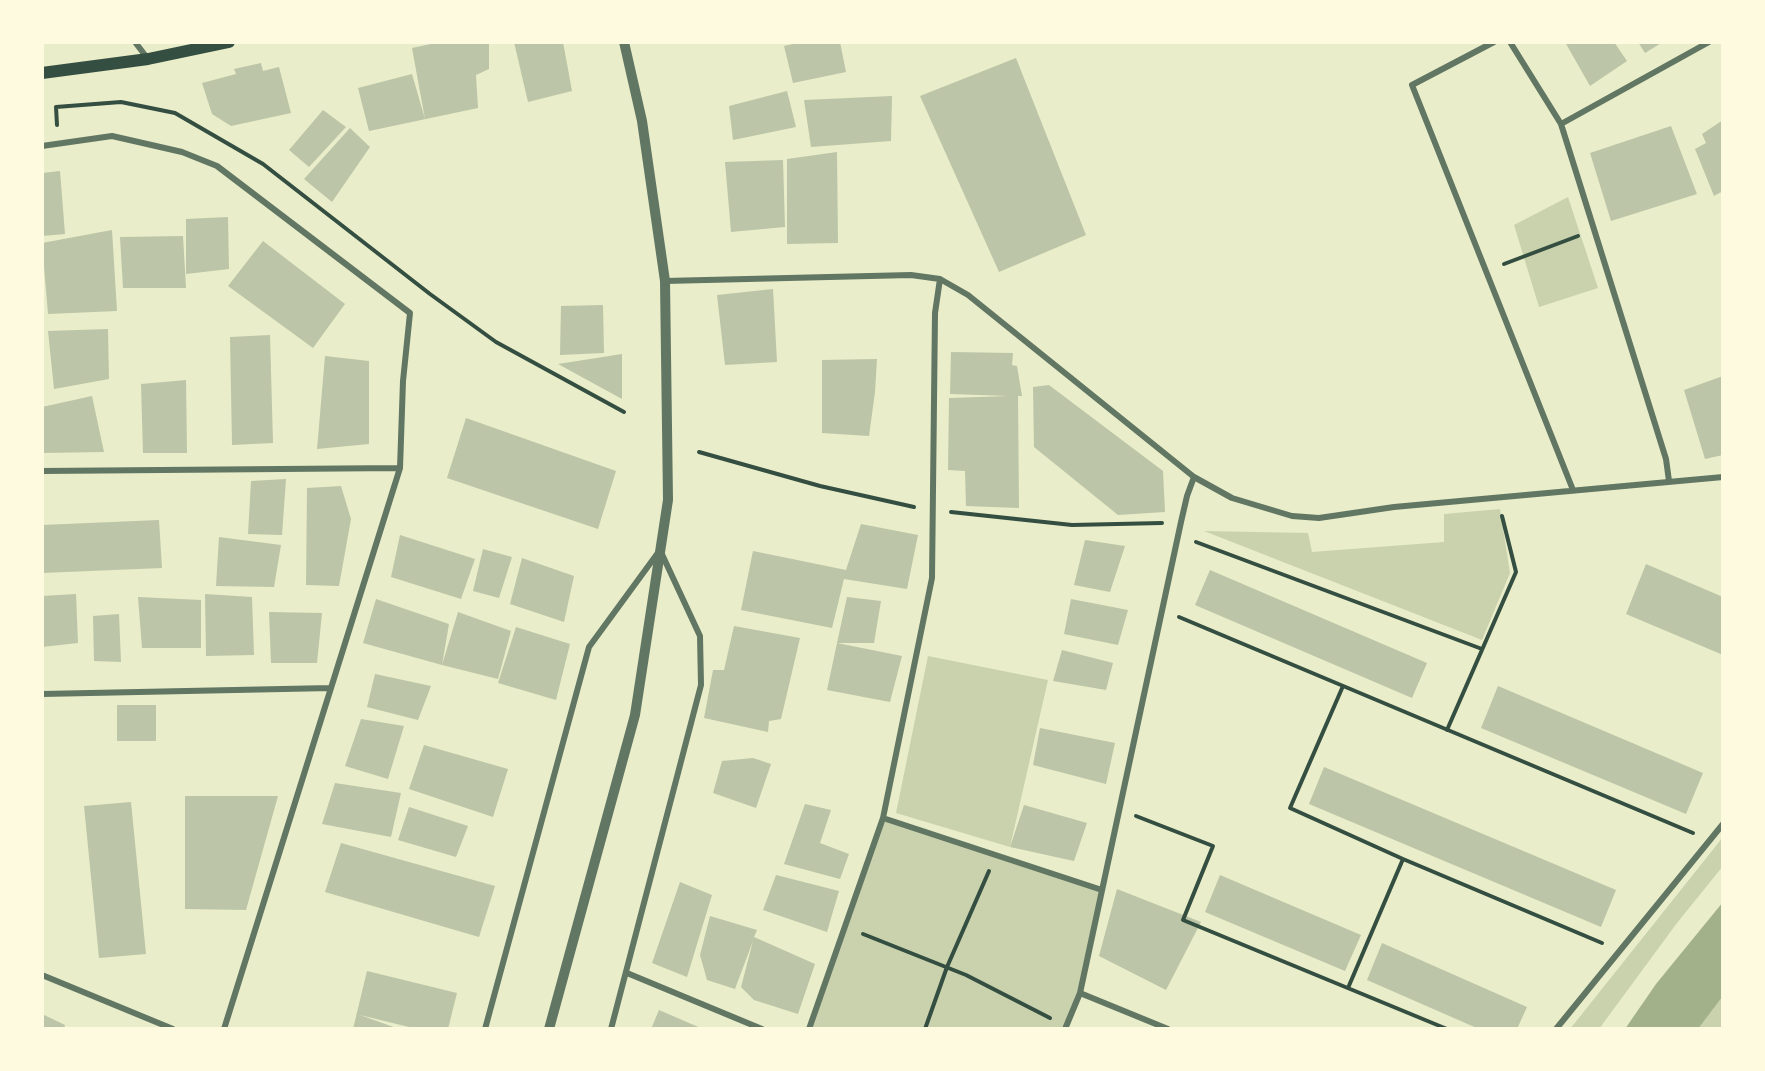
<!DOCTYPE html>
<style>
body{margin:0}
#map{position:relative;width:1765px;height:1071px;overflow:hidden;background:#e9edc9;font-family:Roboto,sans-serif}
canvas{display:block}
.frame{position:absolute;inset:0;border:44px solid #fefae0;pointer-events:none}
</style>
<div id="map">
<canvas width="1765" height="1071"></canvas>
<div class="frame"></div>
</div>
<script>
const context = document.querySelector('canvas').getContext('2d');
context.lineJoin = 'round';
function fillPath(path, color) {
  context.fillStyle = color;
  context.fill(path, 'evenodd');
}
function strokePath(path, color, width, dash) {
  context.strokeStyle = color;
  context.lineWidth = width;
  context.lineCap = dash ? 'butt' : 'round';
  context.setLineDash(dash || []);
  context.stroke(path);
}
const green = new Path2D(`
 M1568,197L1598,288L1539,307L1514,225Z
 M1500,509L1510,573L1482,640L1204,531L1308,533L1312,552L1444,542V514Z
 M928,656L1048,680L1010,847L896,813Z
 M883,818L1102,890L1080,993L1065,1029H809Z
 M1723,837V866L1677,923L1599,1029H1570Z
 M1723,996V1029H1698Z`);
const water = new Path2D(`
 M1723,902V996L1698,1029H1625L1656,984Z`);
const building = new Path2D(`
 M440,42H489V69L476,75L478,108L369,131L358,88L412,74L425,119L412,48Z
 M514,42H563L572,91L528,102Z
 M802,42H840L846,72L793,83L784,46Z
 M1565,42H1614L1627,61L1590,86Z
 M1638,42H1663L1645,53Z
 M1016,58L1086,235L999,272L920,96Z
 M261,63L263,71L279,67L291,113L231,126L212,114L202,83L236,74L234,69Z
 M787,91L796,127L733,140L729,106Z
 M892,96L891,141L811,147L804,100Z
 M323,110L346,127L309,167L289,150Z
 M1723,120V191L1714,196L1695,149L1706,143L1702,134Z
 M1671,126L1697,194L1611,221L1590,153Z
 M350,128L370,147L332,202L304,179Z
 M837,152L838,243L787,244V159Z
 M783,160L785,227L731,232L725,162Z
 M60,171L65,234L42,236V173Z
 M228,217L229,269L186,274V219Z
 M112,230L117,311L48,314L42,243Z
 M183,236L186,288H123L120,237Z
 M263,241L345,304L313,348L228,286Z
 M773,289L777,362L725,365L717,295Z
 M603,305L604,353L560,355L561,306Z
 M108,329L109,379L54,389L48,331Z
 M270,335L273,443L232,445L230,337Z
 M951,352L1013,353L1012,365L1017,366L1022,396H1018L1019,508L966,506L965,471L948,470L949,398L1009,396L950,394Z
 M622,354V399L558,364Z
 M325,356L369,361V444L317,449Z
 M877,359L875,392L869,436L822,433V360Z
 M1723,376V455L1705,459L1684,390Z
 M186,380L187,453H143L141,384Z
 M1049,385L1163,471L1165,512L1118,515L1034,447L1033,387Z
 M92,396L104,452L42,453V407Z
 M466,418L616,471L598,529L447,478Z
 M286,479L282,535L248,534L251,481Z
 M341,486L351,519L339,586L306,585L307,488Z
 M159,520L162,568L42,573V525Z
 M861,524L918,535L907,589L844,579L832,628L741,610L753,551L846,570Z
 M400,535L475,559L461,599L391,577Z
 M219,537L281,545L274,587L216,586Z
 M1085,540L1125,546L1110,592L1074,585Z
 M483,549L512,557L499,598L473,591Z
 M522,558L574,576L564,622L510,604Z
 M1646,564L1723,597V655L1626,614Z
 M1210,570L1427,663L1412,698L1195,605Z
 M76,594L78,643L42,647V596Z
 M205,594L252,597L254,655L206,656Z
 M138,597L201,600V648H142Z
 M847,597L881,601L874,643H837Z
 M376,599L449,624L442,665L363,643Z
 M1071,599L1128,610L1118,645L1064,634Z
 M269,612L322,613L317,663H271Z
 M458,612L511,631L498,679L442,665Z
 M119,614L121,662L94,661L93,616Z
 M734,626L800,638L781,719L769,721L768,732L704,718L713,670H724Z
 M516,627L570,644L556,700L498,683Z
 M837,643L902,656L890,702L827,690Z
 M1062,650L1113,663L1106,690L1053,681Z
 M375,674L431,686L418,720L367,707Z
 M1498,686L1703,773L1686,814L1481,728Z
 M117,705H156V741H117Z
 M361,719L404,726L388,779L345,766Z
 M1040,728L1115,743L1106,784L1033,765Z
 M424,745L508,769L493,817L409,789Z
 M753,758L771,764L756,808L713,793L722,761Z
 M1324,767L1616,890L1601,927L1309,804Z
 M335,783L401,793L391,837L322,824Z
 M185,796H278L246,910L185,909Z
 M131,802L146,954L99,958L84,806Z
 M805,804L831,810L820,843L849,854L840,879L784,864Z
 M1024,805L1087,823L1074,861L1010,847Z
 M409,807L468,826L456,857L398,840Z
 M341,843L495,886L479,937L325,892Z
 M776,875L839,891L827,932L763,910Z
 M1220,875L1361,935L1345,971L1205,912Z
 M680,882L712,895L687,977L652,963Z
 M1117,889L1201,922L1166,990L1099,956Z
 M710,916L757,930L754,937L815,964L798,1014L754,1000L741,987L753,941L735,989L707,980L700,955Z
 M1382,943L1527,1007L1517,1029H1479L1367,980Z
 M367,971L457,993L448,1029H417L360,1015L399,1029H353Z
 M659,1010L703,1029H651Z
 M42,1014L65,1025L64,1029H42Z`);
const path = new Path2D(`
 M57,125L56,107L121,102L175,113L263,164L430,294L496,342L624,412
 M1504,264L1578,236
 M699,452L820,486L914,507
 M951,512L1072,525L1162,523
 M1196,542L1482,649
 M1179,617L1693,833
 M1343,686L1290,808L1403,859
 M1447,730L1516,572L1502,516
 M1136,816L1213,846L1183,920L1447,1029
 M863,934L966,975L1050,1018
 M1348,988L1403,859L1602,943
 M925,1029L947,967L989,871`);
const minor = new Path2D(`
 M135,42L148,59
 M1494,42L1412,85L1573,490
 M1510,42L1561,124L1666,459L1669,481
 M1561,124L1709,42
 M42,146L112,136L182,152L217,166L410,313L403,381L400,468L224,1029
 M665,281L911,275L940,279L968,295L1194,477L1232,498L1292,516L1319,518L1394,507L1723,477
 M42,471L400,468
 M42,694L331,688
 M883,818L1102,890
 M627,973L762,1029
 M42,975L173,1029
 M1080,993L1168,1029
 M485,1029L589,647L660,550L700,636L701,685L611,1029
 M809,1029L883,818L932,578L935,313L940,279
 M1065,1029L1080,993L1181,522L1187,496L1194,477
 M1556,1029L1723,824`);
const tertiary = new Path2D(`
 M549,1029L635,715L668,500L665,281L642,121L624,42`);
const secondary = new Path2D(`
 M42,73L148,59L229,42`);
fillPath(green, '#cad2ad');
fillPath(water, '#a3b18a');
fillPath(building, '#bcc5a7');
strokePath(path, '#344e41', 4);
strokePath(minor, '#617663', 6);
strokePath(tertiary, '#617663', 10);
strokePath(secondary, '#344e41', 12);
</script>
